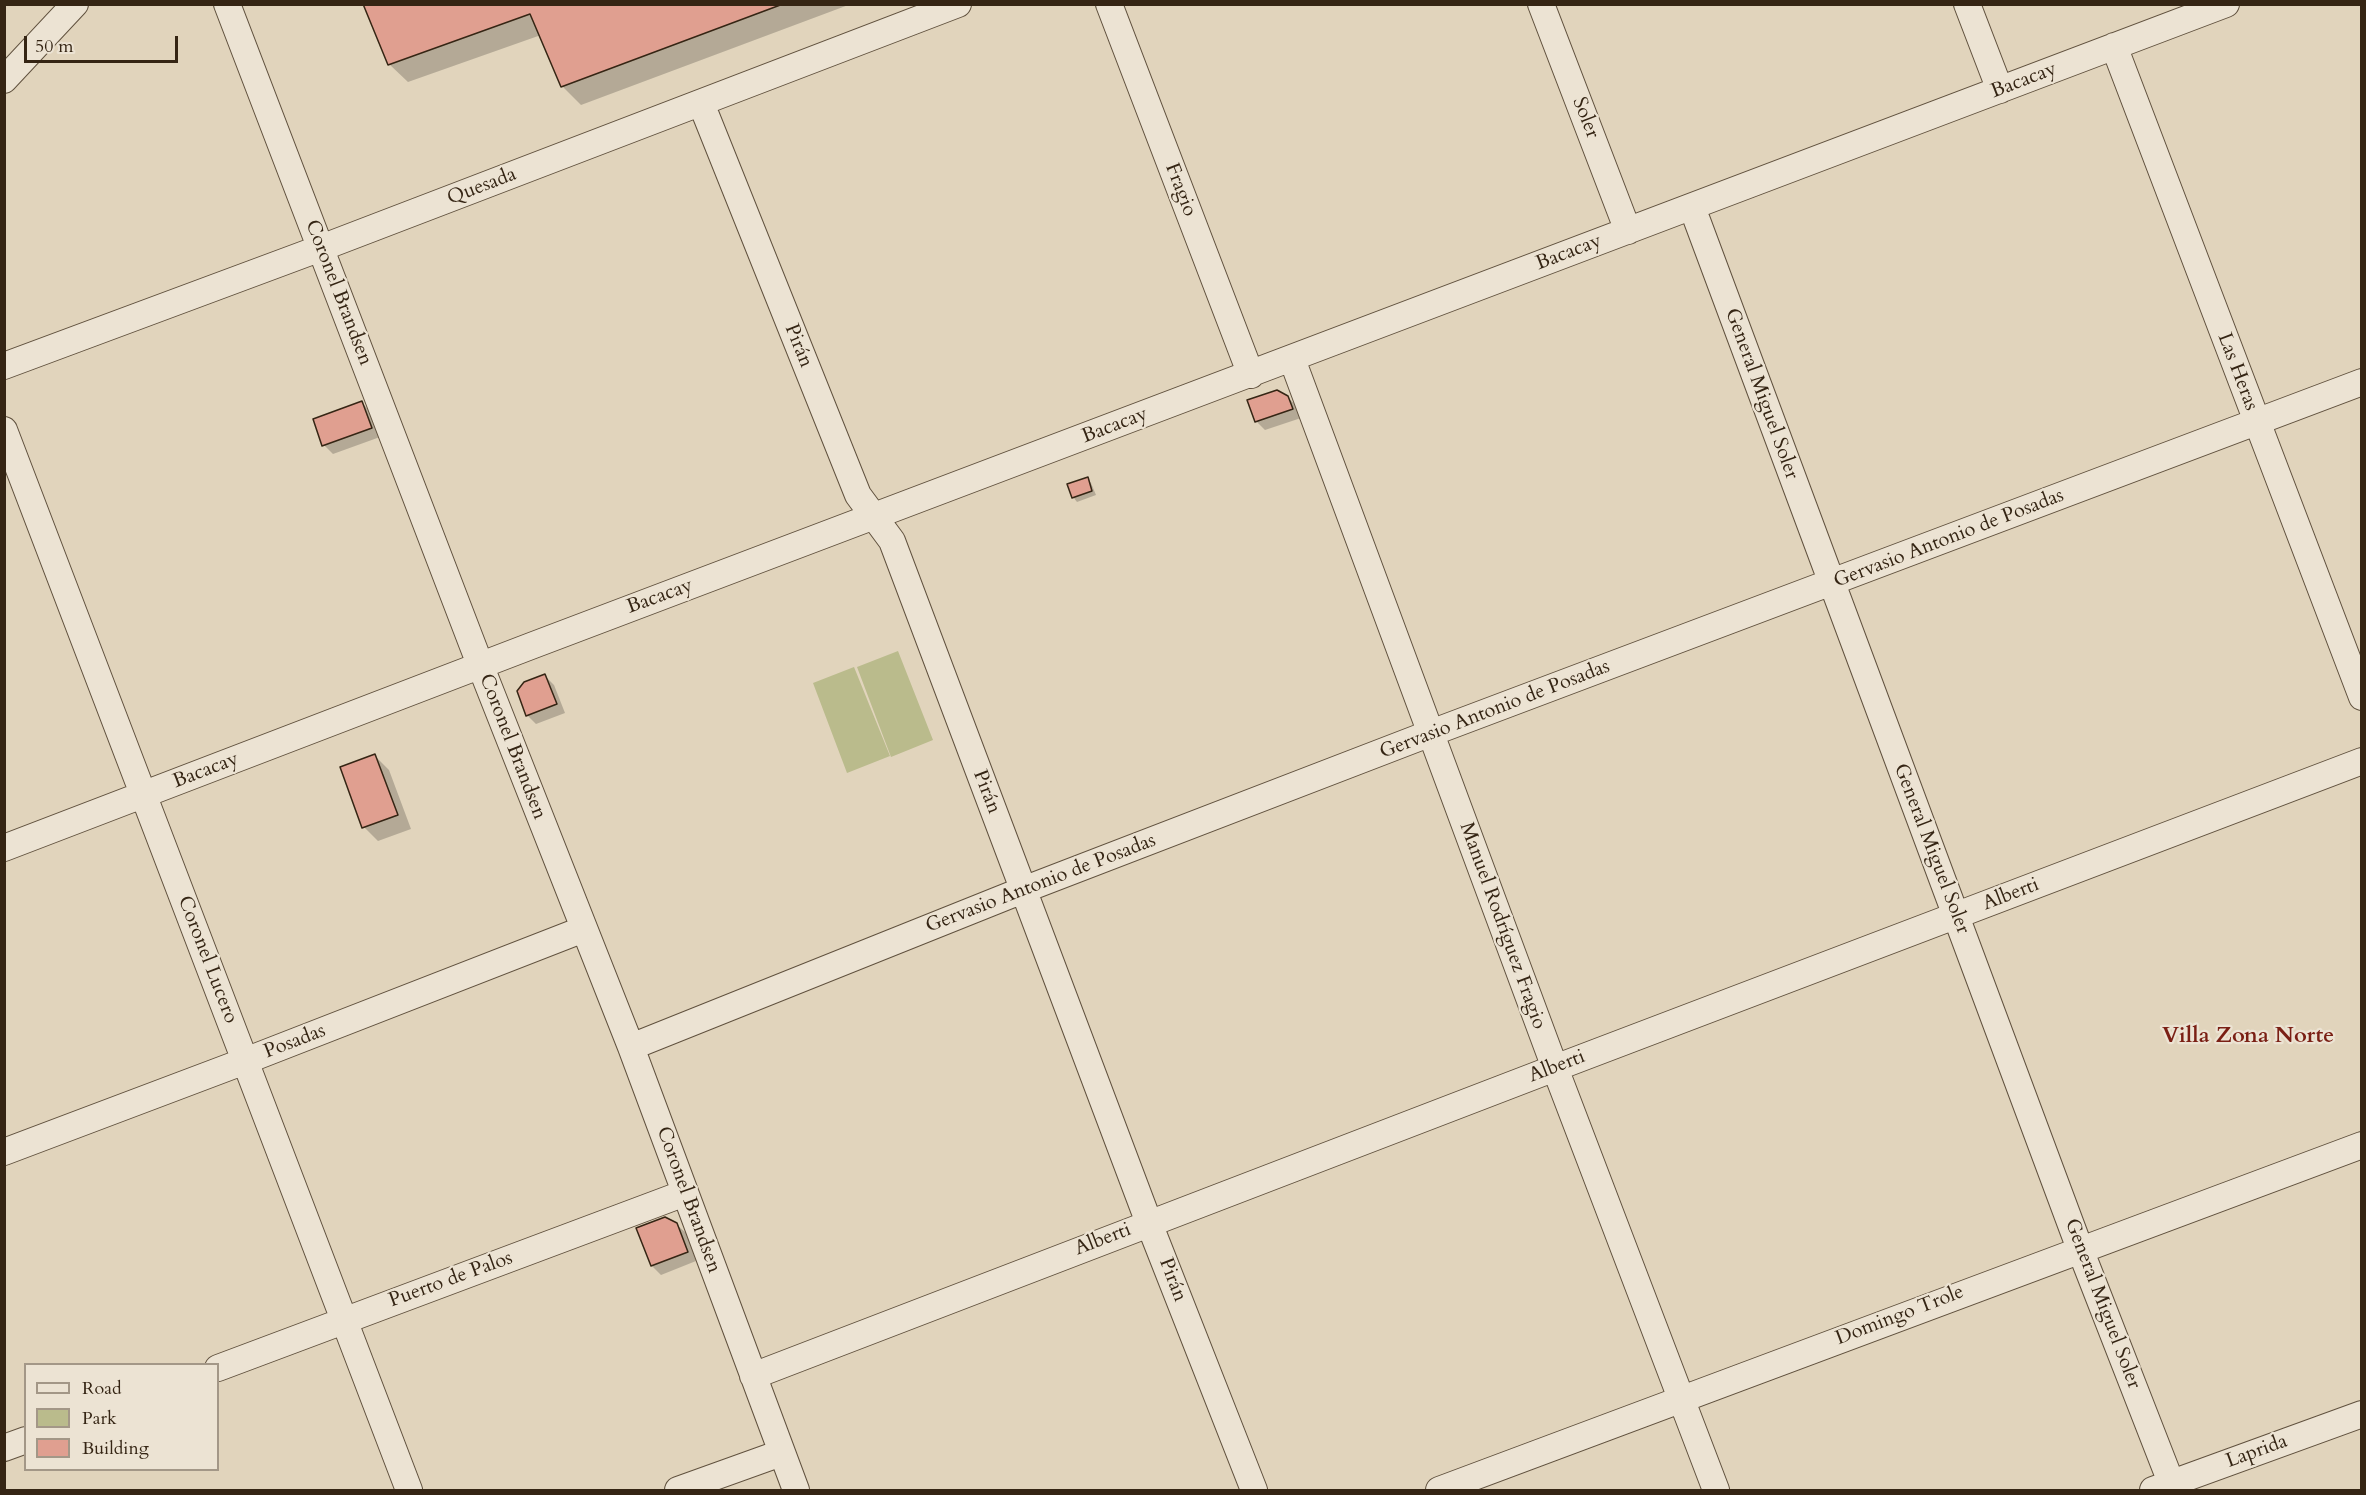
<!DOCTYPE html>
<meta charset="utf-8">
<style>
body{margin:0}
#map{position:relative;width:2366px;height:1495px;overflow:hidden;background:#e1d4bc;font-family:Cardo,serif}
canvas{display:block}
.frame{position:absolute;inset:0;border:6px solid #352514;pointer-events:none}
.legend{position:absolute;left:24px;top:1363px;width:195px;height:108px;box-sizing:border-box;background:#ece3d3;border:2px solid #a39787;margin:0;padding:8px 10px;list-style:none;font-size:18px;color:#352514}
.legend li{display:flex;align-items:center;gap:12px;height:30px}
.legend b{width:30px;border:2px solid #a39787}
.scale{position:absolute;left:24px;top:36px;width:154px;height:27px;box-sizing:border-box;border:3px solid #352514;border-top:0;padding-left:8px;font-size:18px;line-height:21px;white-space:nowrap;color:#352514;-webkit-text-stroke:4px #ece3d3;paint-order:stroke}
</style>
<div id="map">
<canvas width="2366" height="1495"></canvas>
<div class="frame"></div>
<ul class="legend">
<li><b style="height:8px;background:#ece3d3"></b>Road</li>
<li><b style="height:16px;background:#babb8c"></b>Park</li>
<li><b style="height:16px;background:#e09f90"></b>Building</li>
</ul>
<div class="scale">50 m</div>
</div>
<script>
const context = document.querySelector('canvas').getContext('2d');
context.lineJoin = 'round';
function fillPath(path, color) {
  context.fillStyle = color;
  context.fill(path, 'evenodd');
}
function strokePath(path, color, width, dash) {
  context.strokeStyle = color;
  context.lineWidth = width;
  context.lineCap = dash ? 'butt' : 'round';
  context.setLineDash(dash || []);
  context.stroke(path);
}
function label(font, color, halo, rows, align = 'center') {
  context.font = font + ' Cardo,serif';
  context.lineWidth = 4.5;
  context.setLineDash([]);
  context.textBaseline = 'middle';
  context.strokeStyle = halo;
  context.fillStyle = color;
  for (const [text, x, y, turn = 0] of rows) {
    context.save();
    context.translate(x, y);
    context.rotate((+turn || 0) * Math.PI / 180);
    context.textAlign = isNaN(turn) ? turn : align;
    if (halo) context.strokeText(text, 0, 0);
    context.fillText(text, 0, 0);
    context.restore();
  }
}
const green = new Path2D(`
 M898,651L933,740L891,757L857,667Z
 M854,667L890,756L847,773L813,683Z`);
const shadow = new Path2D(`
 M365,4H851L581,105L562,86L541,35L408,82L389,64Z
 M1287,397L1297,406L1301,418L1265,430L1256,421Z
 M362,403L371,412L380,437L333,454L324,445L314,420Z
 M1087,479L1091,483L1096,495L1077,502L1073,497Z
 M545,676L554,685L565,713L536,724L527,715Z
 M375,756L389,770L411,829L378,841L364,827Z
 M676,1224L686,1233L696,1261L661,1275L652,1266Z`);
const building = new Path2D(`
 M363,4H783L561,87L530,14L388,65Z
 M1277,390L1288,396L1293,409L1255,422L1247,400Z
 M362,401L372,428L322,446L313,419Z
 M1088,477L1092,491L1072,498L1067,484Z
 M545,674L557,704L526,716L517,691L524,682Z
 M375,754L398,815L362,828L340,767Z
 M665,1217L677,1223L688,1252L651,1266L636,1228Z`);
const minor = new Path2D(`
 M227,4L481,667L631,1047L796,1490
 M1109,4L1251,375
 M1541,4L1628,231
 M1967,4L2000,90
 M2114,46L2362,697
 M4,80L75,4
 M701,103L858,495L892,541L1149,1223L1254,1490
 M1692,207L2080,1249L2174,1490
 M1292,359L1555,1068L1716,1490
 M4,366L321,248L958,4
 M4,430L409,1490
 M4,848L531,646L2226,4
 M631,1047L1023,890L1431,733L2362,382
 M4,1152L245,1061L584,929
 M218,1368L685,1193
 M753,1376L1555,1068L2362,761
 M4,1448L26,1440
 M678,1490L781,1453
 M1439,1490L2362,1145
 M2153,1490L2362,1414`);
const streetNames = [
 ["Bacacay",2024,81,-21],
 ["Soler",1585,118,69],
 ["Quesada",482,187,-21],
 ["Fragio",1180,190,69],
 ["Bacacay",1569,253,-21],
 ["Coronel Brandsen",338,293,69],
 ["Pirán",798,346,68],
 ["Las Heras",2237,372,69],
 ["General Miguel Soler",1761,394,70],
 ["Bacacay",1115,426,-21],
 ["Gervasio Antonio de Posadas",1949,539,-21],
 ["Bacacay",660,597,-20],
 ["Gervasio Antonio de Posadas",1495,710,-21],
 ["Coronel Brandsen",512,747,69],
 ["Bacacay",206,771,-21],
 ["Pirán",986,792,69],
 ["General Miguel Soler",1931,849,69],
 ["Gervasio Antonio de Posadas",1041,884,-21],
 ["Alberti",2011,895,-21],
 ["Manuel Rodríguez Fragio",1502,926,70],
 ["Coronel Lucero",207,960,69],
 ["Posadas",295,1042,-21],
 ["Alberti",1557,1067,-21],
 ["Coronel Brandsen",688,1200,70],
 ["Alberti",1103,1240,-21],
 ["Puerto de Palos",451,1280,-20],
 ["Pirán",1172,1280,69],
 ["General Miguel Soler",2102,1304,69],
 ["Domingo Trole",1900,1316,-21],
 ["Laprida",2257,1452,-20]
];
const quarterNames = [
 ["Villa Zona Norte",2248,1037]
];
fillPath(green, '#babb8c');
fillPath(shadow, '#0003');
fillPath(building, '#e09f90');
strokePath(building, '#352514', 1.5);
strokePath(minor, '#60513e', 28);
strokePath(minor, '#ece3d3', 26);
label('20px', '#352514', '#ece3d3', streetNames);
label('bold 22px', '#7a1f14', '#ece3d3', quarterNames);
</script>
